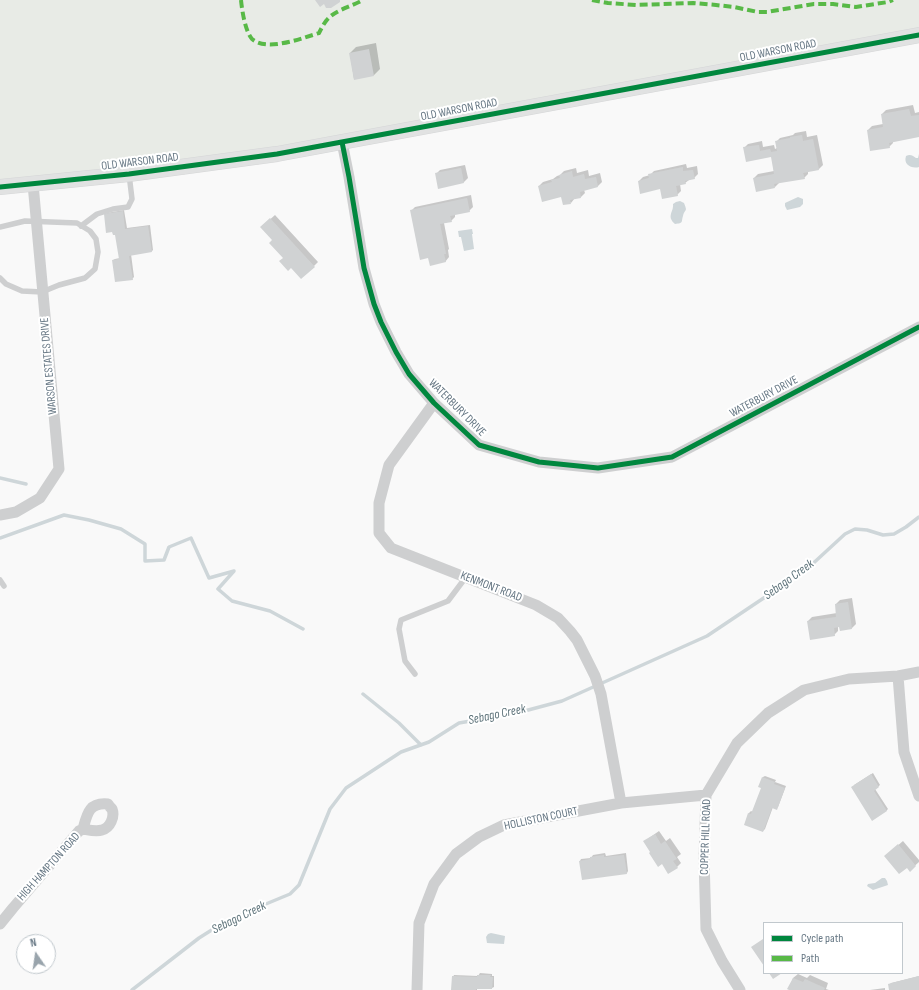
<!DOCTYPE html>
<style>
body{margin:0}
#map{position:relative;width:919px;height:990px;overflow:hidden;background:#f9f9f9;font-family:"Sofia Sans Condensed",sans-serif}
canvas{display:block}
.legend{position:absolute;left:763px;top:922px;width:140px;height:52px;box-sizing:border-box;background:#fff;border:1px solid #c1c8cd;margin:0;padding:5px 7px;list-style:none;font-size:12px;color:#657683}
.legend li{display:flex;align-items:center;gap:8px;height:20px}
.legend b{width:20px;border:1px solid #c1c8cd}
.north{position:absolute;left:16px;top:934px;width:40px;height:40px;box-sizing:border-box;background:#fff;border:1px solid #c1c8cd;border-radius:50%;rotate:347deg;font-size:11px;font-weight:700;line-height:16px;text-align:center;color:#657683}
.north::after{content:'';display:block;margin:auto;width:14px;height:18px;background:#99a4ac;clip-path:polygon(50% 0,100% 100%,50% 72%,0 100%)}
</style>
<div id="map">
<canvas width="919" height="990"></canvas>
<ul class="legend">
<li><b style="height:5px;background:#00873e"></b>Cycle path</li>
<li><b style="height:5px;background:#58b947"></b>Path</li>
</ul>
<div class="north">N</div>
</div>
<script>
const context = document.querySelector('canvas').getContext('2d');
context.lineJoin = 'round';
function fillPath(path, color) {
  context.fillStyle = color;
  context.fill(path, 'evenodd');
}
function strokePath(path, color, width, dash) {
  context.strokeStyle = color;
  context.lineWidth = width;
  context.lineCap = dash ? 'butt' : 'round';
  context.setLineDash(dash || []);
  context.stroke(path);
}
function label(font, color, halo, rows, align = 'center') {
  context.font = font + ' "Sofia Sans Condensed",sans-serif';
  context.lineWidth = 4;
  context.setLineDash([]);
  context.textBaseline = 'middle';
  context.strokeStyle = halo;
  context.fillStyle = color;
  for (const [text, x, y, turn = 0] of rows) {
    context.save();
    context.translate(x, y);
    context.rotate((+turn || 0) * Math.PI / 180);
    context.textAlign = isNaN(turn) ? turn : align;
    if (halo) context.strokeText(text, 0, 0);
    context.fillText(text, 0, 0);
    context.restore();
  }
}
const green = new Path2D(`
 M0,0H919V29L248,154L0,181Z`);
const water = new Path2D(`
 M919,154V167C912,169 903,165 906,156C910,154 912,155 916,158H918Z
 M798,197L803,199V204L800,207L787,210L785,206V203Z
 M680,201L684,203C688,213 685,208 683,216C681,222 684,223 675,224C666,216 674,212 673,204L676,202Z
 M472,229L473,234H472L474,249L464,251L461,237H459L458,231Z
 M882,878H885L887,881L888,885L873,890L867,886L868,884L875,883Z
 M491,933L505,936L504,944L487,943L486,937L488,934Z`);
const shadow = new Path2D(`
 M376,43L380,69L374,75L354,79L350,53L356,47Z
 M913,105L915,113L919,112V136L893,141V143L889,147L868,130L872,126L883,124L882,114L886,110Z
 M806,131L807,137L817,135L823,165L819,169L808,171V174L804,178L779,182V183L775,187L754,178L758,174L774,171L772,156L744,148L748,144L762,141L763,147L774,145L775,149L777,148L776,142L780,138L793,135L795,133Z
 M686,164L687,168L697,166L698,174L694,178L689,180L685,183L680,184L681,191L677,195L639,181L643,177L650,175L654,171Z
 M465,165L468,178L464,182L439,187L436,174L440,170Z
 M576,168L577,173L588,170L589,176L600,173L602,182L598,186L584,190L585,193L581,197L575,198L571,203L562,196L539,186L543,182L553,179L557,176L560,175L564,171Z
 M471,195L473,207L469,211L455,214V217L451,221L444,223L449,249L448,250L449,257L445,262L429,257L411,211L415,207Z
 M124,210L127,228L150,225L153,250L152,251L131,254L134,277L132,279L113,260L115,259L120,258L116,234L106,213Z
 M275,215L318,262L314,266L284,257L273,240L266,223Z
 M852,598L856,624L852,628L840,626H838V631L834,635L808,621L812,617L837,613L836,604L840,600Z
 M873,773L880,785L875,789L888,809L886,811L854,785Z
 M765,776L776,780L775,782L786,786L778,807H773L765,829L763,831L745,824L749,813L751,811L753,812L762,787L763,777Z
 M659,831L666,841L670,838L681,854L677,857L681,863L677,867L662,863L651,852L645,842L649,838Z
 M903,841L919,860V862L910,870L889,853Z
 M605,853L606,856L626,853L628,871L627,873L580,861L581,859L591,858L593,855Z
 M480,973L492,974V976H494V987L492,988H477V990H452L453,977L454,975L478,976Z
 M798,974L807,978L810,975L828,983L826,989L829,990H792L789,989L793,978Z
 M919,976V990H890L889,985L891,983Z
 M885,988V990H870Z`);
const stream = new Path2D(`
 M0,478L26,484
 M0,538L64,515L89,520L121,529L145,544V561L164,560L169,547L191,538L209,578L234,571L218,589L232,601L270,611L303,629
 M363,694L399,723L421,745
 M132,990L199,938L218,926L249,911L290,894L299,885L330,809L346,788L401,752L429,742L459,723L517,713L562,701L707,636L807,569L845,534L855,529L867,530L883,535L894,534L906,527L919,517`);
const building = new Path2D(`
 M315,0H340V2L331,8H326L324,4L320,7Z
 M369,49L374,76L354,80L349,53Z
 M909,109L911,116L919,115V137L889,143L890,148L870,151L867,130L883,127L881,114Z
 M802,135L803,141L813,139L819,170L803,173L805,179L774,184L775,188L756,192L753,178L774,174L771,157L746,162L743,147L759,145L760,151L770,149L771,152L777,151L775,141L790,138V137Z
 M683,167V171L693,170L695,179L685,181L686,184L676,186L678,196L662,199L660,189L640,194L638,181L649,178L648,174Z
 M461,168L464,183L438,189L435,173Z
 M572,171L573,177L584,174L585,179L596,177L598,187L580,192L581,198L570,200L571,204L563,205L561,197L542,202L538,186L552,182L551,180L560,178L559,175Z
 M467,198L470,212L450,216L452,222L440,224L446,254H444L446,262L430,266L428,258L420,260L410,210Z
 M123,211L125,229L148,226L152,252L129,256L133,280L115,282L112,260L119,259L115,235H113L112,232L106,233L104,214Z
 M270,218L315,267L301,279L291,268L288,271L279,261L283,258L269,243L272,240L260,227Z
 M848,602L852,629L840,631L839,627L834,628L835,636L810,640L807,621L836,617L835,604Z
 M871,774L879,787L874,791L887,811L872,821L851,787Z
 M762,777L775,782L774,784L785,788L777,810L772,808L763,832L744,825L748,813L751,814L761,788L758,787Z
 M655,834L661,844L665,841L677,859L673,861L678,868L668,874L662,864L658,867L649,853L650,852L643,841Z
 M898,844L916,866L910,872L907,868L899,874L884,856Z
 M604,855V857L624,855L627,874L582,880L579,861L590,859V857Z
 M763,939L764,940V966L751,947Z
 M769,973H782L773,979Z
 M477,975H491L490,977H493L492,989H476V990H451L452,976L477,977Z
 M919,976V990H889L888,984Z
 M793,978L803,982L805,979L825,988L824,990H789L787,989Z`);
const lane = new Path2D(`
 M81,226L97,214L113,209L128,207L132,199L129,174
 M0,227L25,221L77,223L90,231L96,239L98,252L95,269L85,278L59,285L42,292L22,291L6,284L0,278
 M0,580L4,586
 M415,674L405,661L399,629L401,620L448,601L466,577`);
const street = new Path2D(`
 M342,142L349,177L364,268L374,304L381,322L396,352L409,374L434,403L479,445L539,462L598,468L672,457L919,327
 M434,403L389,465L379,503V533L391,548L536,605L558,618L570,631L577,640L595,676L601,694L621,803
 M0,515L16,512L40,498L59,469L33,184
 M898,676L904,752L919,796
 M0,924L13,908L79,831L83,829C87,814 89,802 108,804C109,806 111,808 112,809C115,817 110,828 102,830C96,832 89,830 83,829
 M417,990L419,923L434,884L456,854L479,837L504,825L621,803L706,795
 M740,990L722,961L706,929L704,858L706,795L737,743L768,713L804,690L849,679L898,676L919,672`);
const secondary = new Path2D(`
 M0,187L129,174L277,154L919,35`);
const quiet = new Path2D(`
 M241,0C242,10 245,31 252,39C267,52 303,38 319,33C321,29 323,25 326,21C334,10 351,7 363,0
 M592,0L608,3L636,5L693,3L716,5L734,7L758,12H767L814,4H833L856,7L888,2L893,0`);
const cycleway = new Path2D(`
 M342,142L349,177L364,268L374,304L381,322L396,352L409,374L434,403L479,445L539,462L598,468L672,457L919,327
 M0,187L129,174L277,154L919,35`);
const streetNames = [
 ["OLD WARSON ROAD",778,51,-11],
 ["OLD WARSON ROAD",459,110,-11],
 ["OLD WARSON ROAD",140,162,-7],
 ["WARSON ESTATES DRIVE",49,366,-95],
 ["WATERBURY DRIVE",764,397,-28],
 ["WATERBURY DRIVE",457,408,45],
 ["KENMONT ROAD",491,587,21],
 ["HOLLISTON COURT",541,819,-12],
 ["COPPER HILL ROAD",706,837,-88],
 ["HIGH HAMPTON ROAD",49,867,-48]
];
const waterNames = [
 ["Sebago Creek",789,580,-36],
 ["Sebago Creek",497,715,-12],
 ["Sebago Creek",239,918,-26]
];
fillPath(green, '#e8ebe6');
fillPath(water, '#ced6d9');
fillPath(shadow, '#0003');
strokePath(stream, '#ced6d9', 3.5);
fillPath(building, '#d0d2d3');
strokePath(secondary, '#d5d6d7', 16);
strokePath(lane, '#cecfd0', 5.5);
strokePath(street, '#cecfd0', 11);
strokePath(secondary, '#e1e2e2', 15);
strokePath(quiet, '#58b947', 4, [8, 4]);
strokePath(cycleway, '#00873e', 5);
label('12px', '#657683', '#fff', streetNames);
label('italic 13px', '#60757c', '#fff', waterNames);
</script>
